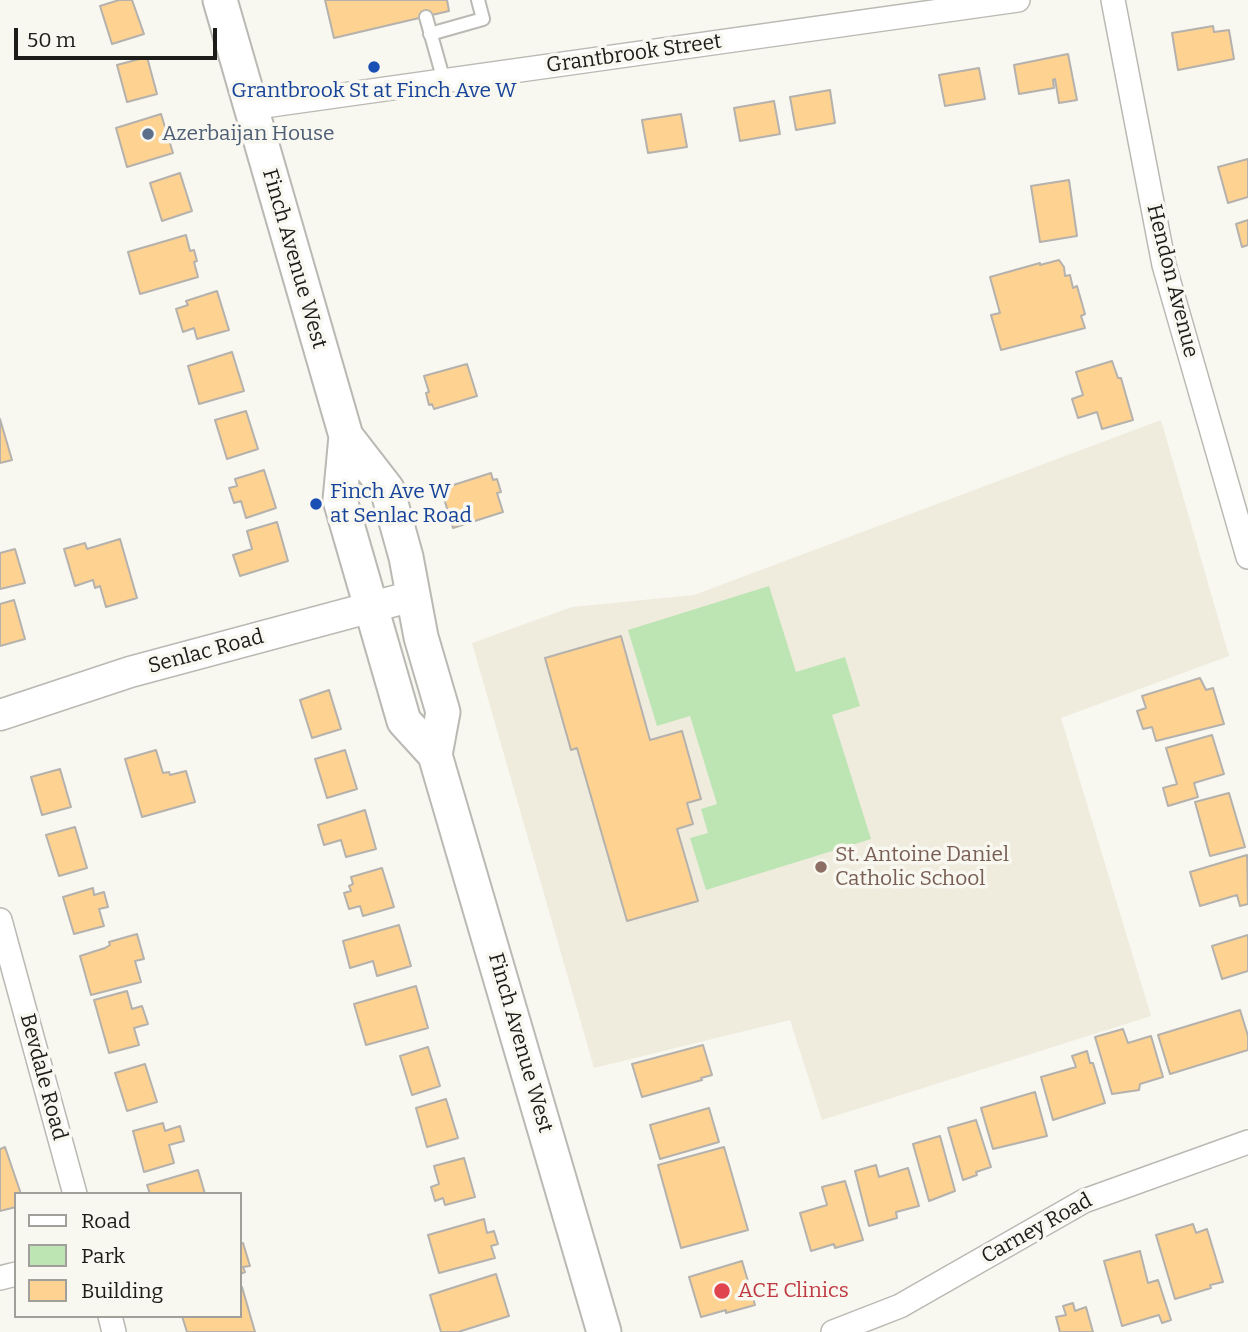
<!DOCTYPE html>
<style>
body{margin:0}
#map{position:relative;width:1248px;height:1332px;overflow:hidden;background:#f8f7f0;font-family:Bitter,serif}
canvas{display:block}
.legend{position:absolute;left:14px;top:1192px;width:228px;height:126px;box-sizing:border-box;background:#f8f7f0;border:2px solid #a09f9a;margin:0;padding:9px 12px;list-style:none;font-size:21px;color:#1c1c19}
.legend li{display:flex;align-items:center;gap:14px;height:35px}
.legend b{width:35px;border:2px solid #a09f9a}
.scale{position:absolute;left:14px;top:28px;width:203px;height:32px;box-sizing:border-box;border:4px solid #1c1c19;border-top:0;padding-left:9px;font-size:21px;line-height:24px;white-space:nowrap;color:#1c1c19;-webkit-text-stroke:5px #f8f7f0;paint-order:stroke}
</style>
<div id="map">
<canvas width="1248" height="1332"></canvas>
<ul class="legend">
<li><b style="height:9px;background:#fff"></b>Road</li>
<li><b style="height:19px;background:#bde4b3"></b>Park</li>
<li><b style="height:19px;background:#fed392"></b>Building</li>
</ul>
<div class="scale">50 m</div>
</div>
<script>
const context = document.querySelector('canvas').getContext('2d');
context.lineJoin = 'round';
function fillPath(path, color) {
  context.fillStyle = color;
  context.fill(path, 'evenodd');
}
function strokePath(path, color, width, dash) {
  context.strokeStyle = color;
  context.lineWidth = width;
  context.lineCap = dash ? 'butt' : 'round';
  context.setLineDash(dash || []);
  context.stroke(path);
}
function label(font, color, halo, rows, align = 'center') {
  context.font = font + ' Bitter,serif';
  context.lineWidth = 7;
  context.setLineDash([]);
  context.textBaseline = 'middle';
  context.strokeStyle = halo;
  context.fillStyle = color;
  for (const [text, x, y, turn = 0] of rows) {
    context.save();
    context.translate(x, y);
    context.rotate((+turn || 0) * Math.PI / 180);
    context.textAlign = isNaN(turn) ? turn : align;
    if (halo) context.strokeText(text, 0, 0);
    context.fillText(text, 0, 0);
    context.restore();
  }
}
const built = new Path2D(`
 M1161,420L1229,656L1061,718L1151,1016L822,1120L790,1020L594,1068L472,643L572,607L694,595Z`);
const green = new Path2D(`
 M769,586L796,672L845,657L860,706L832,715L871,839L706,890L690,838L708,833L701,809L717,804L690,716L657,726L628,630Z`);
const building = new Path2D(`
 M119,0H132L144,34L112,44L100,6Z
 M325,0H447L449,11L334,38Z
 M1213,26L1214,32L1229,30L1234,59L1178,70L1172,33Z
 M1068,54L1077,100L1059,103L1055,79L1053,80L1054,88L1019,94L1014,65Z
 M147,57L157,94L127,102L117,65Z
 M979,68L985,99L945,106L939,75Z
 M830,90L835,123L796,130L790,97Z
 M774,101L780,134L740,141L734,108Z
 M161,114L173,153L127,167L116,128Z
 M681,114L687,147L648,153L642,120Z
 M1248,159V197L1228,203L1218,167Z
 M180,173L192,211L162,221L150,183Z
 M1069,180L1077,236L1040,242L1031,186Z
 M1248,220V245L1242,247L1236,224Z
 M186,235L190,251L194,250L197,261L194,262L198,277L140,294L128,252Z
 M1059,260L1064,267L1065,276L1070,275L1073,288L1077,286L1085,314L1081,316L1085,328L1001,350L991,315L1000,313L990,277L1040,263V265Z
 M217,291L229,330L197,339L194,328L183,332L176,309L188,305L186,301Z
 M232,352L244,391L199,404L188,366Z
 M1112,361L1118,378H1121L1133,420L1102,429L1097,412L1078,418L1072,399L1083,395L1076,372Z
 M467,364L477,396L434,409L432,404L429,405L426,393L429,392L424,376Z
 M246,411L258,449L227,459L215,420Z
 M0,419L12,460L0,463Z
 M264,470L276,508L246,518L241,501L234,503L229,488L237,486L235,479Z
 M491,473L493,480L497,479L501,492L497,493L503,512L453,528L441,489Z
 M277,522L288,561L240,576L233,555L252,549L247,531Z
 M120,539L137,598L106,607L100,586L95,588L93,580L75,586L64,549L85,543L87,549Z
 M15,549L25,583L0,589V553Z
 M14,600L25,639L0,646V604Z
 M621,636L650,740L682,731L701,799L687,803L693,824L677,829L698,901L627,921L577,748L571,750L545,658Z
 M1200,678L1206,690L1213,688L1224,724L1156,741L1152,727L1143,729L1137,711L1146,708L1142,696Z
 M329,690L341,729L312,738L300,700Z
 M1212,735L1224,774L1194,783L1198,797L1168,806L1163,788L1177,784L1166,748Z
 M156,750L163,773L169,772L170,775L186,771L195,802L142,817L125,759Z
 M345,750L357,789L327,798L315,759Z
 M60,769L71,807L42,815L31,777Z
 M1229,793L1245,847L1210,856L1195,802Z
 M365,810L376,849L346,857L341,840L324,845L318,825Z
 M75,827L87,868L59,876L46,835Z
 M1247,855L1248,904L1240,906L1237,895L1200,906L1190,872Z
 M382,868L394,907L363,916L360,906L349,909L344,893L351,891L349,886L353,884L351,877Z
 M93,888L94,895L104,892L108,907L99,909L104,926L74,934L63,897Z
 M399,925L411,966L377,976L373,961L350,968L343,941Z
 M137,934L144,959L135,961L141,982L91,995L80,956L105,948L110,945L109,942Z
 M1248,935V971L1222,979L1212,946Z
 M416,986L428,1028L366,1045L354,1004Z
 M127,991L132,1009L142,1006L148,1024L134,1028L139,1045L109,1053L94,1000Z
 M1240,1010L1248,1036V1050L1170,1074L1158,1035Z
 M1123,1029L1128,1043L1151,1036L1163,1077L1140,1084L1139,1090L1112,1094L1095,1037Z
 M703,1045L712,1075L701,1078L702,1080L642,1097L632,1064Z
 M428,1047L440,1086L412,1095L400,1056Z
 M1087,1051L1090,1063H1093L1105,1103L1053,1120L1041,1077L1076,1067L1072,1056Z
 M145,1064L157,1102L127,1111L115,1073Z
 M1035,1092L1047,1136L993,1149L981,1108Z
 M446,1099L458,1138L427,1147L416,1108Z
 M709,1108L719,1142L660,1159L650,1125Z
 M976,1120L991,1167L976,1172L977,1175L963,1180L948,1128Z
 M163,1123L165,1131L180,1126L184,1141L169,1145L174,1163L144,1172L133,1131Z
 M940,1136L955,1191L929,1201L913,1144Z
 M5,1147L21,1194H16V1207L0,1211V1149Z
 M724,1147L748,1230L681,1248L658,1165Z
 M464,1158L475,1197L445,1205L443,1198L435,1201L431,1187L439,1184L434,1166Z
 M876,1165L879,1177L908,1168L919,1206L896,1212L897,1218L869,1226L855,1171Z
 M198,1170L205,1194H150L147,1185Z
 M845,1181L863,1240L835,1248L834,1244L811,1251L800,1213L827,1205L822,1187Z
 M484,1219L487,1233L494,1231L498,1244L491,1246L495,1258L439,1273L428,1235Z
 M1193,1224L1196,1233L1207,1229L1223,1282L1210,1285L1211,1288L1175,1299L1156,1235Z
 M243,1243L250,1266L243,1267L245,1272L240,1274V1244Z
 M1140,1251L1148,1283L1158,1280L1171,1320L1162,1323L1159,1315L1122,1326L1104,1261Z
 M742,1261L755,1305L726,1313V1310L701,1317L689,1277Z
 M496,1274L509,1316L458,1332H441L430,1295Z
 M242,1287L255,1332H187L182,1316H240V1288Z
 M1073,1303L1075,1311L1086,1307L1093,1332H1060L1056,1317L1066,1315L1063,1306Z`);
const service = new Path2D(`
 M426,17L444,81
 M430,34L483,19L478,0`);
const minor = new Path2D(`
 M1113,0L1164,265L1248,557
 M250,108L1018,0
 M0,920L75,1194
 M0,1278L16,1274
 M110,1316L114,1332
 M833,1332L900,1306L1084,1201L1248,1142`);
const tertiary = new Path2D(`
 M0,715L130,672L413,596`);
const secondary = new Path2D(`
 M220,0L346,436L340,500L404,721L435,755
 M346,436L387,489L406,557L421,637L443,712L435,755L604,1332`);
const markers = [
 [374,67,7,"#1a4fb4"],
 [148,134,7,"#5c6f8a"],
 [316,504,7,"#1a4fb4"],
 [821,867,7,"#8d6e63"],
 [722,1291,9,"#e0444e"]
];
const streetNames = [
 ["Grantbrook Street",634,54,-8],
 ["Finch Avenue West",294,259,74],
 ["Hendon Avenue",1172,281,76],
 ["Senlac Road",206,652,-15],
 ["Finch Avenue West",520,1043,74],
 ["Bevdale Road",43,1077,75],
 ["Carney Road",1037,1229,-29]
];
const transitNames = [
 ["Grantbrook St at Finch Ave W",374,91],
 ["Finch Ave W",330,492,"left"],
 ["at Senlac Road",330,516,"left"]
];
const serviceNames = [
 ["Azerbaijan House",162,134]
];
const educationNames = [
 ["St. Antoine Daniel",835,855],
 ["Catholic School",835,879]
];
const healthNames = [
 ["ACE Clinics",738,1291]
];
fillPath(built, '#efecde');
fillPath(green, '#bde4b3');
fillPath(building, '#fed392');
strokePath(building, '#b5b1ac', 2);
strokePath(service, '#bab9b3', 16);
strokePath(minor, '#bab9b3', 26);
strokePath(tertiary, '#bab9b3', 33);
strokePath(secondary, '#bab9b3', 37);
strokePath(service, '#fff', 12);
strokePath(minor, '#fff', 23);
strokePath(tertiary, '#fff', 30);
strokePath(secondary, '#fff', 33);
for (const [x, y, r, color] of markers) {
  const dot = new Path2D();
  dot.arc(x, y, r, 0, 2 * Math.PI);
  context.fillStyle = color;
  context.fill(dot);
  strokePath(dot, '#f8f7f0', 2.5);
}
label('21px', '#1c1c19', '#f8f7f0', streetNames);
label('21px', '#164399', '#f8f7f0', transitNames);
label('21px', '#4e5e75', '#f8f7f0', serviceNames, 'left');
label('21px', '#785e54', '#f8f7f0', educationNames, 'left');
label('21px', '#be3a42', '#f8f7f0', healthNames, 'left');
</script>
